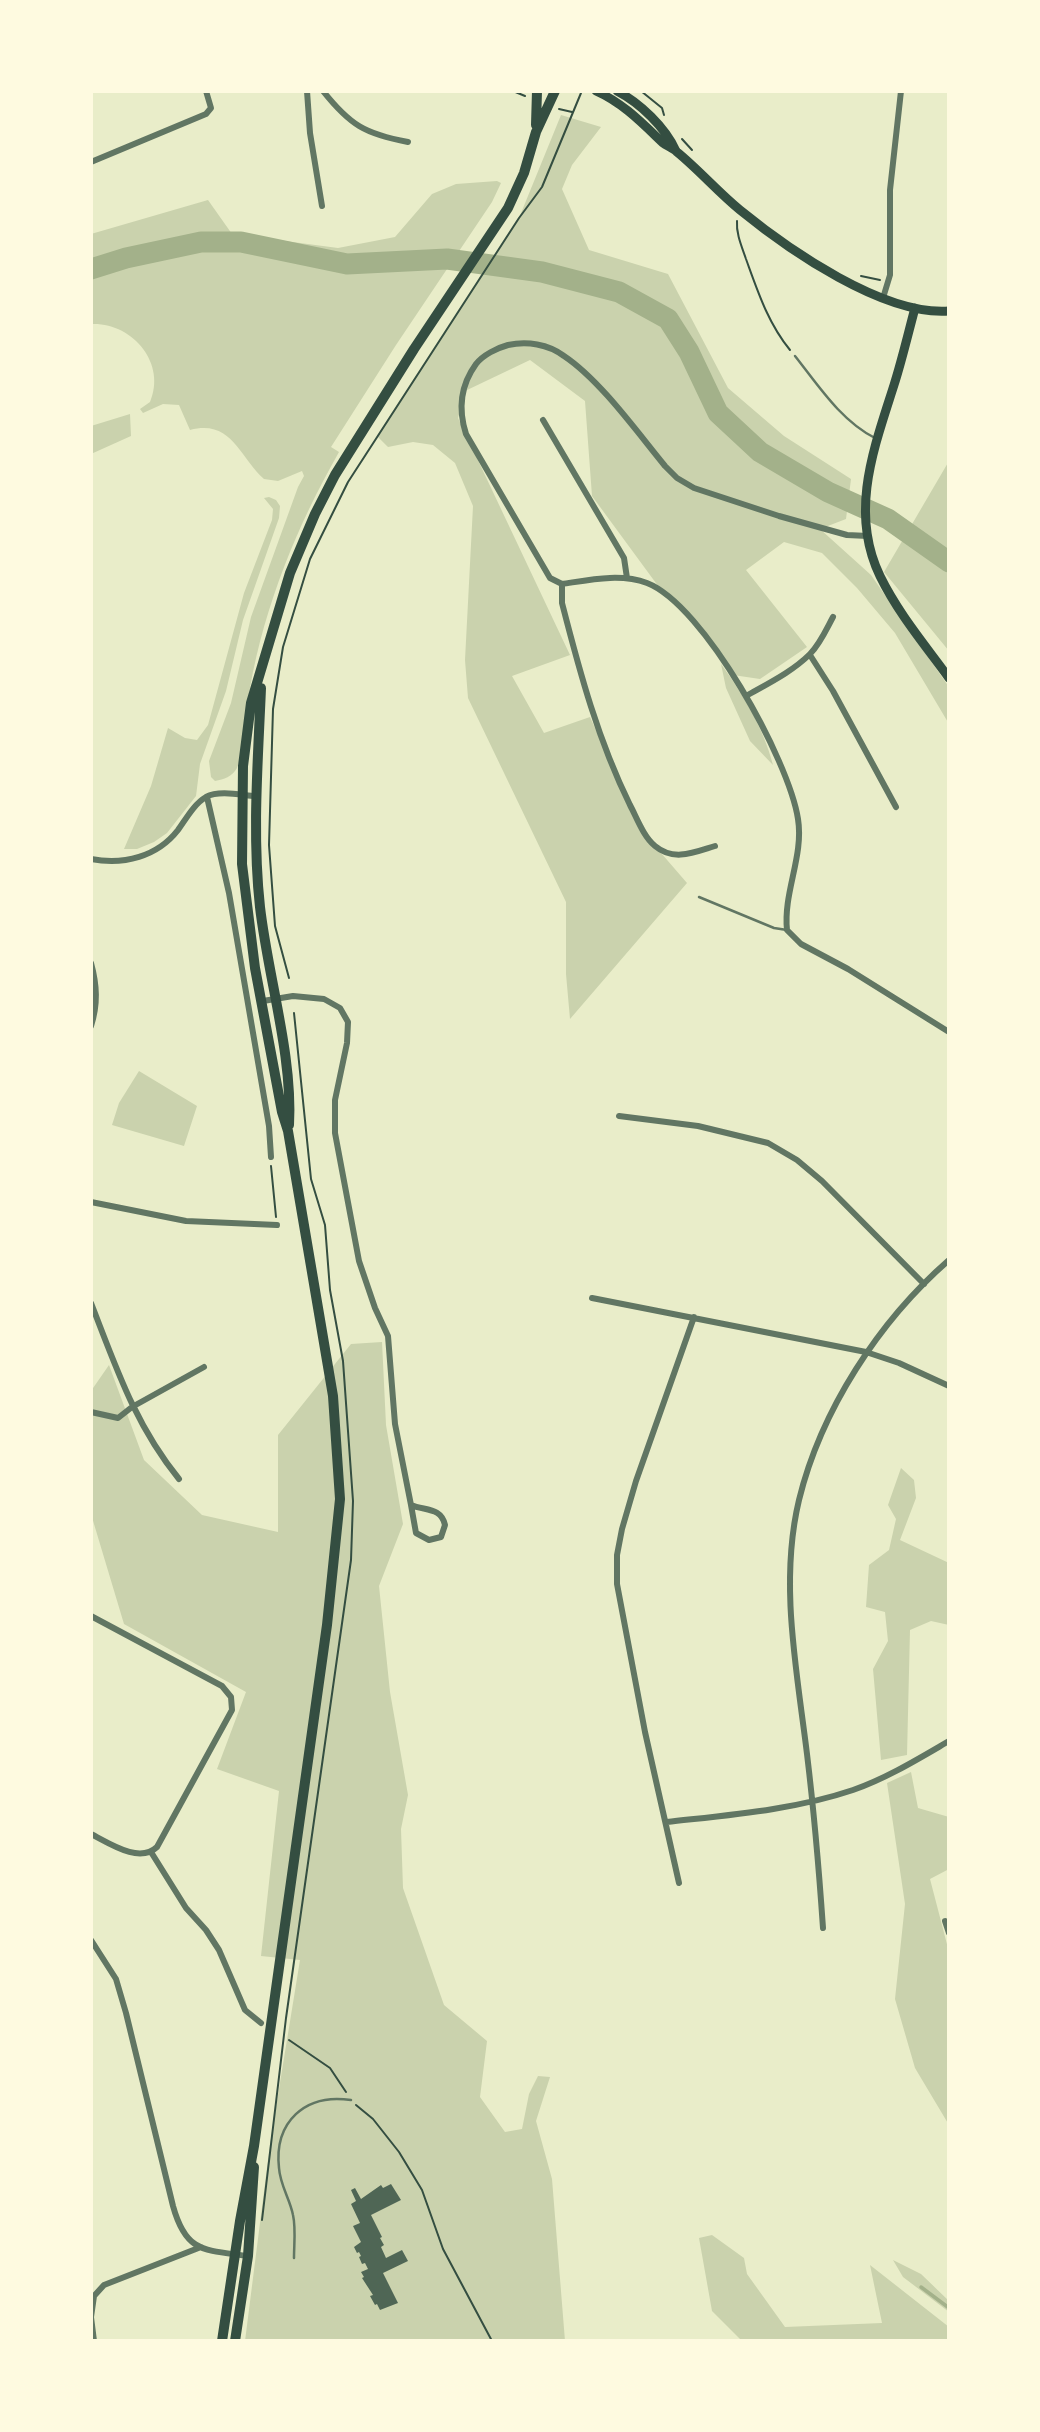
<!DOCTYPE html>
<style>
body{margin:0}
#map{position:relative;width:1040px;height:2432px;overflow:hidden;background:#e9edc9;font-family:"Open Sans",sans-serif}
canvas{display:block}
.frame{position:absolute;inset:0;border:93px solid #fefae0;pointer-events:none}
</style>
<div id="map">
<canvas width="1040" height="2432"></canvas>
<div class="frame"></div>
</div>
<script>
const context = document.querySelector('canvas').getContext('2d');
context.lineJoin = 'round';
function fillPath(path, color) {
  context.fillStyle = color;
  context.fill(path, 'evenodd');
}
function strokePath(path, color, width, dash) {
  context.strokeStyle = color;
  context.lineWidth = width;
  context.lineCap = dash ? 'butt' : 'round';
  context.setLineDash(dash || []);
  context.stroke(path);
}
const green = new Path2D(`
 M561,115L601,127L572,165L562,189L589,250L668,274L728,388L784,436L851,479L846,519L820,529L871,575L949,687V724L895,633L857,588L822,553L784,542L746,570L807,647L760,679L733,675L697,626L661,590L592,496L585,401L530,360L465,391L458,418L570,655L512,676L544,733L590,717L620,784L655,846L687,883L570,1019L566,974V902L468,698L465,660L473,506L455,463L433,445L413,442L388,447L377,436L519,218Z
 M497,181L501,183L492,202L396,345L331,447L339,452C297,526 265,604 250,688C247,705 243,756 237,768C232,777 224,779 215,781L211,777L209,761L231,703L251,617L298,487L304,476L302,471L278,481L264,479C239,457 232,419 190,430L179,405L163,404L143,413L140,409L150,402C167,363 132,322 91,324V234L208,200L232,234L338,248L395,237L432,194L456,184Z
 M130,414L131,436L91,454V426Z
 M949,461V651L884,572Z
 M269,497L276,500L280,506L279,518L243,620L226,691L200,764L196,796L167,833L154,842L137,849H124L151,786L168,728L185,738L197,740L208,725L244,593L272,520L273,509L264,498Z
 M721,664C743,694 764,729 773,765L750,741L726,688Z
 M139,1071L197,1106L184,1146L112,1125L119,1103Z
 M382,1342L386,1425L403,1524L379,1586L390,1692L408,1795L401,1829L403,1888L444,2005L487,2041L480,2097L505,2132L522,2129L529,2094L538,2076L550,2077L536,2121L552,2179L565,2341H245L270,2144L300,1960L261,1956L279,1791L217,1769L246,1692L124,1624L91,1514V1391L109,1365L144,1460L202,1515L278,1532V1435L351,1344Z
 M901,1468L914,1480L916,1498L900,1540L949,1563V1625L931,1621L910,1630L907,1755L881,1760L873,1669L888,1641L885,1612L866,1607L869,1565L889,1550L896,1519L888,1505Z
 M911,1772L918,1808L949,1817V1869L930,1879L949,1952V2125L915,2068L895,1999L905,1904L887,1783Z
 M712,2235L744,2258L747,2274L785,2327L882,2323L870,2265L949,2327V2341H742L712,2311L699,2238Z
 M893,2260L921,2274L949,2301V2312L903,2277Z`);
const stream = new Path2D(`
 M921,2287L949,2308`);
const river = new Path2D(`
 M91,269L126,258L201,242H241L347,264L447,259L542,272L619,292L668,319L689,352L718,413L760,452L828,492L888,519L949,562`);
const building = new Path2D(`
 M391,2184L401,2200L371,2215L382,2237L380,2238L384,2245L381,2247L386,2258L402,2250L408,2261L383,2273L398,2303L380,2310L377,2304L375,2305L370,2296L373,2295L362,2278L364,2277L361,2272L368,2269L365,2263L362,2264L359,2257L361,2256L359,2252L357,2253L354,2247L361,2242L353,2226L360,2223L351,2204L356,2201L351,2190L355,2188L361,2199L381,2185L383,2188Z`);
const path = new Path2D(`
 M513,91L525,96
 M641,91L662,108L664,115
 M559,109L572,112
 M682,139L692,150
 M737,221C736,234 742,247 746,259C758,292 768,323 790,350
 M861,276L880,280
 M289,978L275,926L269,845L273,709L283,647L310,559L348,482L519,218L542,187L581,93
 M271,1166L276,1217
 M289,2040L330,2068L346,2092
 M356,2105L373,2119L399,2152L422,2190L443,2249L492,2341
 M262,2220L286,2018L351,1560L353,1501L343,1361L330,1290L325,1225L311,1179L294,1013`);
const service = new Path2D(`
 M795,356C818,385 841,421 875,438
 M699,897L774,928L787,930
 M294,2258C294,2244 296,2228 293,2215C290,2199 280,2185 279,2168C274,2122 305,2093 351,2100`);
const minor = new Path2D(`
 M307,91L310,133L322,206
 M323,91C350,125 365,134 408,142
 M91,162L206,114L211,108L206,91
 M883,298L890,275V190L901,91
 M543,420L624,558L627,578
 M562,584L550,578L466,434C458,409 460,386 476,364C483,355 497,348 508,345C527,341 548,344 564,356C600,380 637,432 665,466L677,478L694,488L779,516L847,535L868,536
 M562,584C589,580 620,573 647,583C704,605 789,760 798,819C804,856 783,893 787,930L801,944L848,969L949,1032
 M562,584V603C580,673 598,740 630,805C637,818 643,836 655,846C674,862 695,852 715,846
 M810,655L833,691L896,807
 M746,696C767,684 792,672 810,654C820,644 826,630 833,617
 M207,797L229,893L269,1126L271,1157
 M91,859C124,865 157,857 178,830C186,819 194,804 206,797C219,790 241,795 255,796
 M91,963C97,985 98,1004 91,1026
 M263,1001L293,996L324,999L340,1008L348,1022L347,1043L335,1100V1133L359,1261L375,1308L388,1336L395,1424L411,1505
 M619,1116L698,1126L768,1143L797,1160L822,1181L924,1284
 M91,1202L186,1221L277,1225
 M592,1298L866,1352L899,1363L949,1386
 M91,1303C116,1367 135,1425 179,1479
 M91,1412L118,1418L132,1407L204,1367
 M411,1505C425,1511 441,1507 445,1525L441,1537L429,1540L416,1533Z
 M91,1616L222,1686L231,1697L232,1710L157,1847C139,1864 109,1843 91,1834
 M667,1822C729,1815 794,1810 853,1790C887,1778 918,1759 949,1741
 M151,1852L186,1908L206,1930L219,1950L245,2010L261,2023
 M679,1883L645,1732L617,1584V1555L622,1529L636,1481L694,1317
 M945,1921L949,1933
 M823,1928C819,1870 814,1812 807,1754C797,1671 779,1583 799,1500C821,1410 879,1321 949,1260
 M91,1940L116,1979L126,2013L173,2206C186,2253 204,2250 248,2256
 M91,2317L94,2296L104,2285L201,2247
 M91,2317L94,2341`);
const secondary = new Path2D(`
 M596,91C623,103 642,123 663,143C667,146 673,148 677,152C699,170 718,192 740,210C789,250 884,316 949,311
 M617,91C640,103 665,127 676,151
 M915,308C908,334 902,360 894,385C874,448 849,512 880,576C898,613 925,645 949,678`);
const primary = new Path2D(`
 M536,125L537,91
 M261,688C258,761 252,834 260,907C268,977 293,1056 289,1125
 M222,2341L240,2221L254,2146L327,1625L340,1499L333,1396L288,1131L282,1112L255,968L242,864L243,766L251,703L290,573L315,514L335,475L414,349L508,208L524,173L536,132L555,91
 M235,2341L248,2256L254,2167`);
fillPath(green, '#cad2ad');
strokePath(stream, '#a3b18a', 3.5);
strokePath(river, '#a3b18a', 21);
fillPath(building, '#4f6655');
strokePath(path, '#344e41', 2);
strokePath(service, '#617663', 2.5);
strokePath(minor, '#617663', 6);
strokePath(secondary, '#344e41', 9);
strokePath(primary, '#344e41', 10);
</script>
